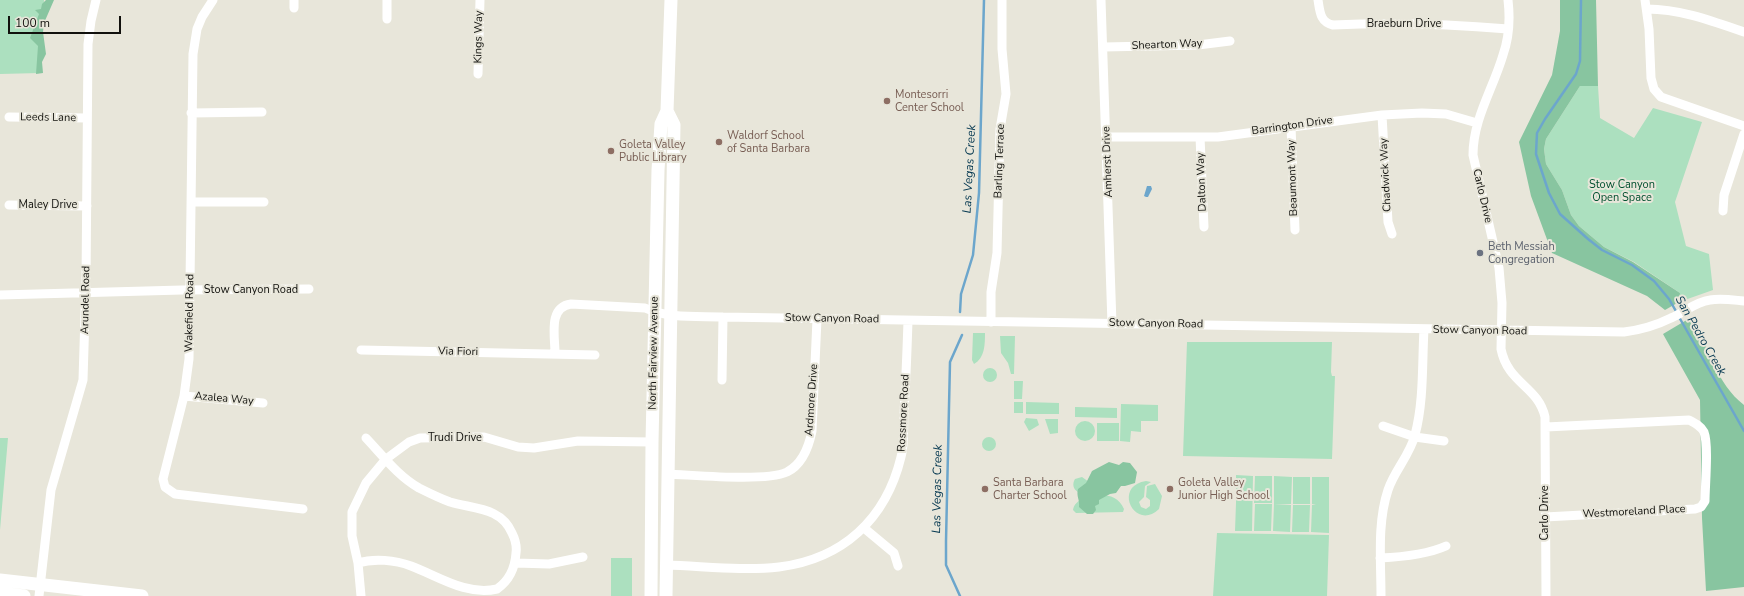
<!DOCTYPE html>
<style>
body{margin:0}
#map{position:relative;width:1744px;height:596px;overflow:hidden;background:#e8e6da;font-family:"Nunito Sans",sans-serif}
canvas{display:block}
.scale{position:absolute;left:8px;top:16px;width:113px;height:18px;box-sizing:border-box;border:2px solid #11110d;border-top:0;padding-left:5px;font-size:12px;line-height:14px;white-space:nowrap;color:#11110d;-webkit-text-stroke:3px #e8e6da;paint-order:stroke}
</style>
<div id="map">
<canvas width="1744" height="596"></canvas>
<div class="scale">100 m</div>
</div>
<script>
const context = document.querySelector('canvas').getContext('2d');
context.lineJoin = 'round';
function fillPath(path, color) {
  context.fillStyle = color;
  context.fill(path, 'evenodd');
}
function strokePath(path, color, width, dash) {
  context.strokeStyle = color;
  context.lineWidth = width;
  context.lineCap = dash ? 'butt' : 'round';
  context.setLineDash(dash || []);
  context.stroke(path);
}
function label(font, color, halo, rows, align = 'center') {
  context.font = font + ' "Nunito Sans",sans-serif';
  context.lineWidth = 4;
  context.setLineDash([]);
  context.textBaseline = 'middle';
  context.strokeStyle = halo;
  context.fillStyle = color;
  for (const [text, x, y, turn = 0] of rows) {
    context.save();
    context.translate(x, y);
    context.rotate((+turn || 0) * Math.PI / 180);
    context.textAlign = isNaN(turn) ? turn : align;
    if (halo) context.strokeText(text, 0, 0);
    context.fillText(text, 0, 0);
    context.restore();
  }
}
const green = new Path2D(`
 M0,0H44L40,73L0,74Z
 M1580,86H1598L1600,118L1634,138L1653,108L1702,122L1675,202L1686,246L1709,254L1713,290L1679,302L1680,293L1634,262L1604,247L1579,226L1571,215L1562,190L1546,164L1544,149L1546,139Z
 M973,333H985C985,344 985,358 974,364L972,360Z
 M1000,336H1015L1014,374H1011L1008,363L1001,353Z
 M1187,342H1332L1331,372L1332,376H1335L1332,459L1183,456Z
 M983 375a7 7 0 1 1 14 0a7 7 0 1 1-14 0Z
 M1014,381H1023L1022,399H1014Z
 M1014,402H1023V413H1014Z
 M1026,402L1059,403V414H1026Z
 M1121,404L1158,405V421H1141V432L1131,431L1130,442L1120,441Z
 M1075,407L1117,408V418L1075,417Z
 M1026,418L1037,419L1039,425L1029,431L1024,422Z
 M1045,419H1058V433L1050,434Z
 M1075 431a10 10 0 1 1 20 0a10 10 0 1 1-20 0Z
 M1097,423H1119V441H1097Z
 M982 444a7 7 0 1 1 14 0a7 7 0 1 1-14 0Z
 M0,438H8L0,530Z
 M1236,475L1253,476L1252,531H1235L1236,503H1240H1236Z
 M1255,476H1272V503H1254Z
 M1274,476L1292,477L1291,504H1274Z
 M1082,477L1089,482L1078,492C1073,489 1072,484 1075,479Z
 M1293,477H1310V504H1293Z
 M1312,477H1329V533L1311,532L1312,505H1316L1312,504Z
 M1146,481L1151,482L1145,486L1144,497L1139,502L1141,507L1146,509L1150,506V500L1146,497L1147,486L1155,484L1162,496L1159,509C1135,532 1112,486 1146,481Z
 M1100,495C1111,495 1119,498 1124,509L1123,512L1076,513L1073,510C1075,498 1090,497 1100,495Z
 M1255,504H1272L1271,531H1254Z
 M1274,504L1291,505L1290,532L1273,531Z
 M1293,505H1310L1309,532H1292Z
 M1217,533L1329,535L1327,596H1213Z
 M611,558H632V596H611Z`);
const forest = new Path2D(`
 M46,0H54L44,23L43,32L46,54L42,62L43,73L36,74L38,46L30,38L39,14L35,10L41,9L42,4Z
 M1560,0H1596L1598,86H1580L1546,139L1544,149L1546,164L1562,190L1571,215L1579,226L1604,247L1633,262L1680,293L1679,302L1665,310L1647,296L1552,253L1531,196L1519,142L1552,75L1560,31Z
 M1695,315C1706,346 1717,384 1744,405V587L1706,591L1702,518L1700,400L1663,334Z
 M1109,462L1119,465L1123,462L1130,463L1137,472L1135,483L1125,486H1121L1116,493L1110,494L1099,500V504L1095,506L1096,510L1093,514H1087L1079,507C1080,500 1076,496 1078,489L1086,483L1092,471Z`);
const water = new Path2D(`
 M1147,186H1151L1152,189L1148,197H1146L1144,196Z`);
const stream = new Path2D(`
 M1581,0L1580,61L1576,74L1545,119L1537,133L1536,154L1549,193L1560,214L1588,239L1602,250L1632,265L1654,281L1669,299L1677,313
 M960,312L961,294L973,255L979,193L984,0
 M1679,317L1744,431
 M960,596L946,565V541L950,362L962,335`);
const street = new Path2D(`
 M213,0L202,17L197,29L193,54L189,359L184,396L163,479L165,487L175,494L303,509
 M1101,0L1112,324
 M1318,0C1320,12 1320,22 1333,25C1392,22 1449,24 1508,29
 M1508,0C1510,17 1509,38 1503,55C1493,89 1473,119 1473,155L1499,268L1502,303L1501,349C1508,384 1538,386 1545,417L1546,596
 M1645,0L1649,29L1651,78L1654,89L1661,97L1744,126
 M294,8V0
 M1647,9C1680,9 1712,21 1744,32
 M387,19V0
 M1104,47L1198,45L1230,41
 M478,74L480,0
 M191,113L262,112
 M1382,115L1388,222L1392,234
 M9,117L87,118
 M1291,126L1295,230
 M1107,137H1218L1382,115L1422,113L1446,114L1477,123
 M1200,137L1204,227
 M191,202H264
 M9,205L87,206
 M1723,211L1724,195L1744,134
 M0,295L182,290L309,289
 M991,322V292L997,253L1000,129L1006,94L1002,49V0
 M361,350L595,355
 M555,353C555,336 548,307 571,304L645,308C669,319 698,316 723,317L1624,332C1640,330 1657,325 1671,318C1685,312 1695,302 1710,300C1721,298 1733,300 1744,301
 M722,380L723,317
 M184,396L263,403
 M1383,426L1415,437L1444,441
 M667,474C695,475 765,482 787,472C803,464 809,446 812,431L817,319
 M1545,517L1695,509L1701,507L1705,501C1705,486 1709,445 1704,432C1701,426 1695,423 1689,420L1546,427
 M864,528L894,553L898,566
 M1380,558C1402,557 1426,555 1446,546
 M358,563C374,558 395,560 411,566C438,576 466,596 497,589C510,580 515,568 516,553C517,546 515,539 512,533C501,507 473,509 450,502C439,498 429,493 419,488C398,476 383,456 366,438
 M516,563L549,564L583,557
 M666,565C703,566 742,571 779,567C843,559 886,519 901,457C905,443 903,426 904,412C906,381 907,351 908,321
 M39,596L51,490L83,380L86,282L88,44L91,21L96,0
 M361,596L358,563L352,536V512L366,483L386,459L409,442L420,438L484,437L518,447L534,448L578,441L652,442
 M1381,596C1381,561 1377,523 1388,490C1394,471 1410,455 1415,435C1424,401 1422,364 1424,329`);
const secondary = new Path2D(`
 M0,580L142,596
 M0,593L24,596
 M651,596L652,442L658,170L661,124L667,111L671,0
 M666,596L674,125L667,111`);
const markers = [
 [887,101,4,"#8d6e63"],
 [719,142,4,"#8d6e63"],
 [611,151,4,"#8d6e63"],
 [1480,253,4,"#6b7280"],
 [985,489,4,"#8d6e63"],
 [1170,489,4,"#8d6e63"]
];
const streetNames = [
 ["Braeburn Drive",1404,24],
 ["Kings Way",479,37,-89],
 ["Shearton Way",1167,45,-2],
 ["Leeds Lane",48,118,1],
 ["Barrington Drive",1292,126,-8],
 ["Barling Terrace",1000,161,-88],
 ["Amherst Drive",1108,162,-92],
 ["Chadwick Way",1386,175,-93],
 ["Beaumont Way",1293,178,-92],
 ["Dalton Way",1202,182,-92],
 ["Carlo Drive",1482,196,77],
 ["Maley Drive",48,205],
 ["Stow Canyon Road",251,290],
 ["Arundel Road",86,300,-89],
 ["Wakefield Road",190,313,-89],
 ["Stow Canyon Road",832,319,1],
 ["Stow Canyon Road",1156,324,1],
 ["Stow Canyon Road",1480,331,1],
 ["Via Fiori",458,352,1],
 ["North Fairview Avenue",654,353,-89],
 ["Azalea Way",224,399,5],
 ["Ardmore Drive",812,400,-86],
 ["Rossmore Road",904,413,-87],
 ["Trudi Drive",455,438],
 ["Westmoreland Place",1634,512,-3],
 ["Carlo Drive",1545,513,-90]
];
const educationNames = [
 ["Montesorri",895,95],
 ["Center School",895,108],
 ["Waldorf School",727,136],
 ["of Santa Barbara",727,149],
 ["Goleta Valley",619,145],
 ["Public Library",619,158],
 ["Santa Barbara",993,483],
 ["Charter School",993,496],
 ["Goleta Valley",1178,483],
 ["Junior High School",1178,496]
];
const parkNames = [
 ["Stow Canyon",1622,185],
 ["Open Space",1622,198]
];
const worshipNames = [
 ["Beth Messiah",1488,247],
 ["Congregation",1488,260]
];
const waterNames = [
 ["Las Vegas Creek",970,169,-87],
 ["San Pedro Creek",1700,336,60],
 ["Las Vegas Creek",938,489,-89]
];
fillPath(green, '#ace0bf');
fillPath(forest, '#88c5a0');
fillPath(water, '#6ca6cc');
strokePath(stream, '#6ca6cc', 2.5);
strokePath(street, '#fff', 9);
strokePath(secondary, '#fff', 13);
for (const [x, y, r, color] of markers) {
  const dot = new Path2D();
  dot.arc(x, y, r, 0, 2 * Math.PI);
  context.fillStyle = color;
  context.fill(dot);
  strokePath(dot, '#e8e6da', 1.5);
}
label('11px', '#11110d', '#e8e6da', streetNames);
label('11px', '#785e54', '#e8e6da', educationNames, 'left');
label('11px', '#025130', '#e8e6da', parkNames);
label('11px', '#5b616d', '#e8e6da', worshipNames, 'left');
label('italic 12px', '#01354e', '#e8e6da', waterNames);
</script>
